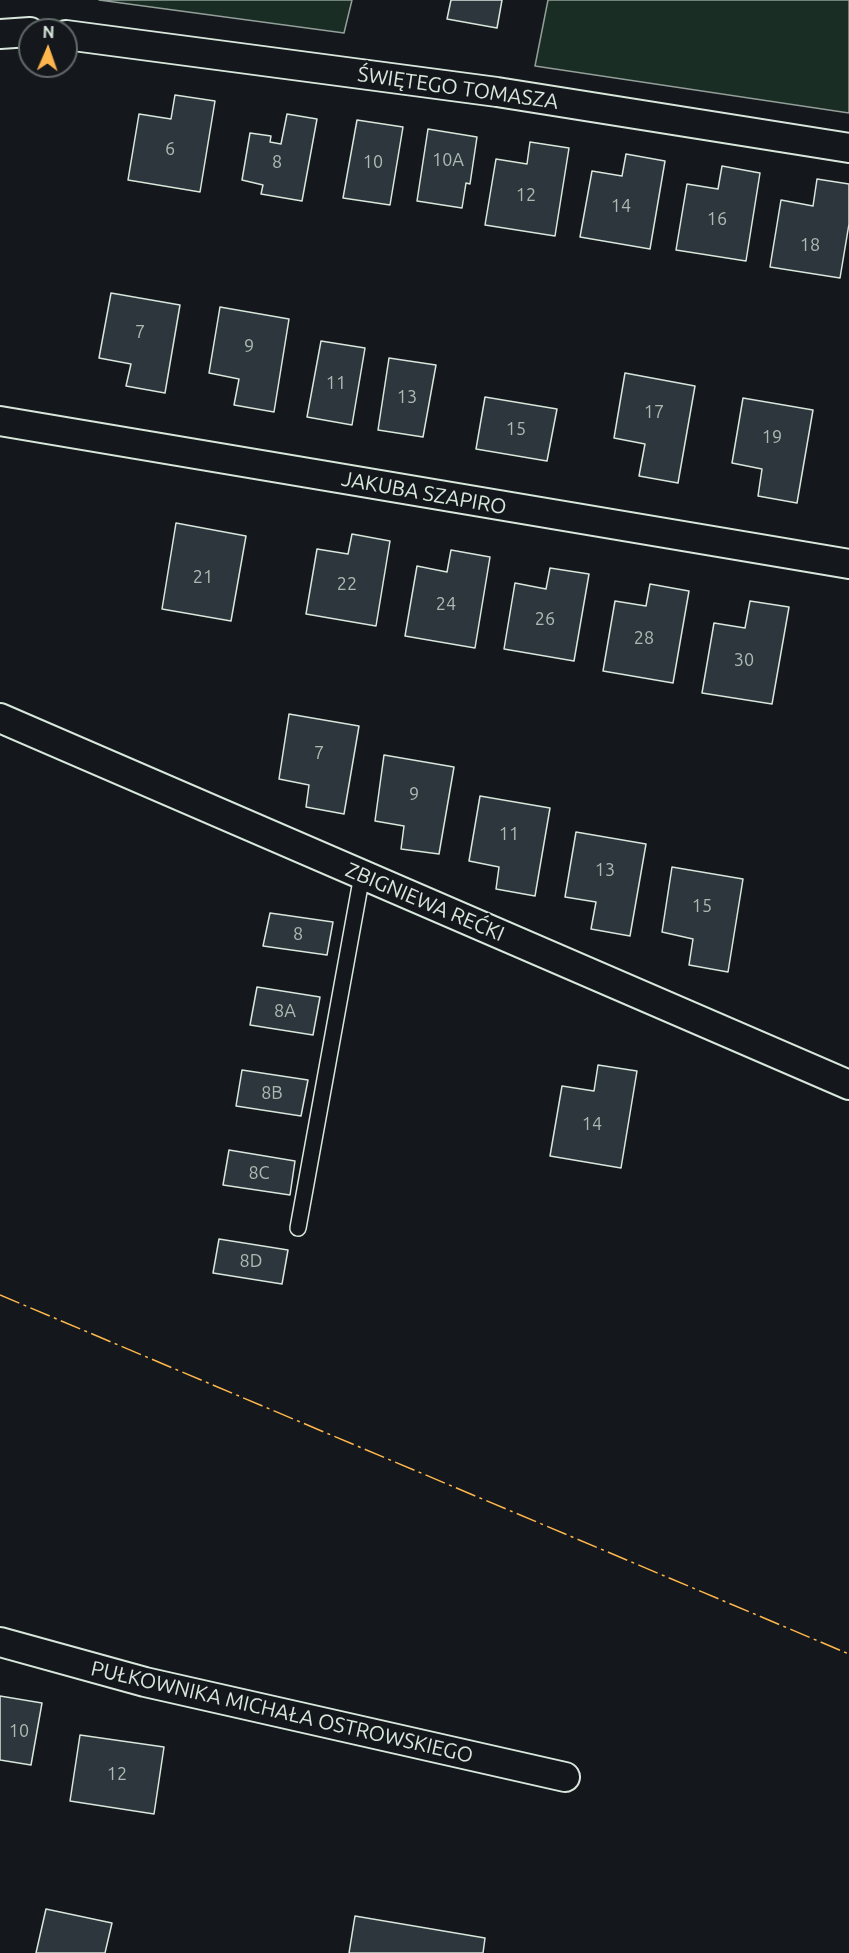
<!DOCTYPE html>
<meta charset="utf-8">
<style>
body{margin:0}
#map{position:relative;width:849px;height:1953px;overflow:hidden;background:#14181c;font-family:Ubuntu,sans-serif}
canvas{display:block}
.north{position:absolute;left:18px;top:18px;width:60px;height:60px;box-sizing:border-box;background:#14181c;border:2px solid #626a69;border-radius:50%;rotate:2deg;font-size:16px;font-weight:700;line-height:24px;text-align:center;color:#d8e6dc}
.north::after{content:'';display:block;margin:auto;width:21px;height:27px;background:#ffb74d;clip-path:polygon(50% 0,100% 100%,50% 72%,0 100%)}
</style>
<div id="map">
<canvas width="849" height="1953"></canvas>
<div class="north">N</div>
</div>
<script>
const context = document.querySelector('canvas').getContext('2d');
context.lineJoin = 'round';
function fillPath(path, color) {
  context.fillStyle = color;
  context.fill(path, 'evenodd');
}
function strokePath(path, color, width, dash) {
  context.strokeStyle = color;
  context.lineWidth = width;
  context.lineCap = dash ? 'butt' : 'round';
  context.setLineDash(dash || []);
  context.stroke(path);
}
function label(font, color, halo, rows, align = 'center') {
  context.font = font + ' Ubuntu,sans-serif';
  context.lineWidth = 4.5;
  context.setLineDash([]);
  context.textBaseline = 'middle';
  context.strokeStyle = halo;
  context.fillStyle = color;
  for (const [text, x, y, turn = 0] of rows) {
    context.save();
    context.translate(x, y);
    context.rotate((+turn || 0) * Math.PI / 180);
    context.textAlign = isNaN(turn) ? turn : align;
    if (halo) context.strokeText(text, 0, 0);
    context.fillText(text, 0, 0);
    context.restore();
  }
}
const green = new Path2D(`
 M99,0H352L344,33Z
 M548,0H849V113L535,66Z`);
const building = new Path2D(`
 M451,0H502L497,28L447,19Z
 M175,95L215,101L200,192L128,180L139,114L171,119Z
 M287,114L317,119L302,201L261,194L263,185L242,180L250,133L271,136L270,142L281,144Z
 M357,120L403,127L390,205L343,198Z
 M428,129L477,137L470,184L466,183L462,208L417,201Z
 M530,142L569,148L555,236L485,225L496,159L527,164Z
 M626,154L665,161L650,249L580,237L592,171L622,176Z
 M722,166L760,173L746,261L676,250L687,184L718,189Z
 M817,179L849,184V224L840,278L770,267L781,200L813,206Z
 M111,293L180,305L165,393L126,386L131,364L99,358Z
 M220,307L289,319L274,412L234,405L239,379L209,373Z
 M321,341L365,348L352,425L307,417Z
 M389,358L436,365L423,437L378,430Z
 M625,373L695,386L678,483L639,476L645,444L614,438Z
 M485,397L557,409L547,461L476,449Z
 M743,398L813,410L797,503L758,496L762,469L732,463Z
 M176,523L246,536L231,621L162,609Z
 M352,534L390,541L376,626L306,614L317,549L348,554Z
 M451,550L490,557L475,648L405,636L417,566L447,572Z
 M550,568L589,574L574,661L504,649L515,583L546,589Z
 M650,584L689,591L673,683L603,671L615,601L646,606Z
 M750,601L789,607L772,704L702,693L714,623L745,628Z
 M289,714L359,726L344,814L306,807L309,785L279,779Z
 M384,755L454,767L439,854L401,849L404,826L375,821Z
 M480,796L550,808L535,896L496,889L499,867L469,861Z
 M576,832L646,844L630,936L591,929L596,902L565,897Z
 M672,867L743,879L728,972L689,965L693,939L662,932Z
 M270,913L333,922L327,955L263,946Z
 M257,987L320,997L313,1035L250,1025Z
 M598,1065L637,1071L621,1168L550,1156L562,1086L594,1091Z
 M242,1070L308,1080L301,1116L236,1106Z
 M229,1150L295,1161L290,1195L223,1185Z
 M219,1239L288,1250L282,1284L213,1273Z
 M0,1696L42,1703L31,1765L0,1760Z
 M80,1735L164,1747L154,1814L70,1801Z
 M46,1909L112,1923L105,1953H36Z
 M355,1916L485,1938L483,1953H349Z`);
const lane = new Path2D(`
 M298,1228L362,875`);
const street = new Path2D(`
 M0,34L30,32
 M66,35L497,92L849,148
 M0,421L849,564
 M0,718L849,1085
 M0,1642L145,1682L565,1777`);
const power = new Path2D(`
 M0,1295L849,1654`);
const numberNames = [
 ["6",170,149],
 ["10A",448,160],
 ["8",277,162],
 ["10",373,162],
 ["12",526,195],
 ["14",621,206],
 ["16",717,219],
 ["18",810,245],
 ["7",140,332],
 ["9",249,346],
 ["11",336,383],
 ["13",407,397],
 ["17",654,412],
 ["15",516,429],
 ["19",772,437],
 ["21",203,577],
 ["22",347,584],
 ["24",446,604],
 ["26",545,619],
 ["28",644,638],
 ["30",744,660],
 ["7",319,753],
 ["9",414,794],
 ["11",509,834],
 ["13",605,870],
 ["15",702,906],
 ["8",298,934],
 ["8A",285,1011],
 ["8B",272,1093],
 ["14",592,1124],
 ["8C",259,1173],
 ["8D",251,1261],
 ["10",19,1731],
 ["12",117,1774]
];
const streetNames = [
 ["ŚWIĘTEGO TOMASZA",458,88,8],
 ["JAKUBA SZAPIRO",424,493,10],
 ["ZBIGNIEWA REĆKI",425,902,23],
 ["PUŁKOWNIKA MICHAŁA OSTROWSKIEGO",282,1712,13]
];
fillPath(green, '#1a2d24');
strokePath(green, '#939e99', 1.5);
fillPath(building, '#2c363c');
strokePath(building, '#d8e6dc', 1.5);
strokePath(lane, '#d8e6dc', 18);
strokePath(street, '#d8e6dc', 32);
strokePath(lane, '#14181c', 15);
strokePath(street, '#14181c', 28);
strokePath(power, '#ffb74d', 1.5, [21, 4.5, 3, 4.5]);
label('18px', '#adbab4', null, numberNames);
label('21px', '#d8e6dc', '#14181c', streetNames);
</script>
